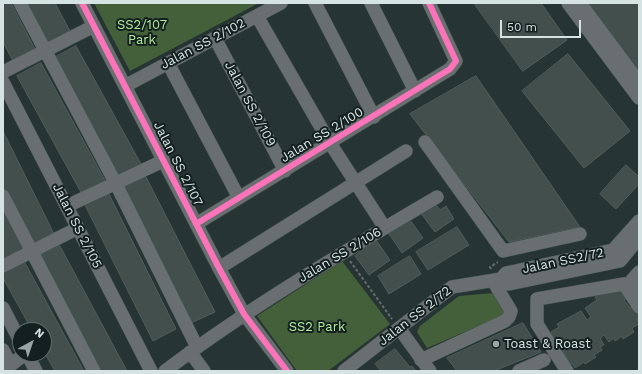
<!DOCTYPE html>
<style>
body{margin:0}
#map{position:relative;width:642px;height:374px;overflow:hidden;background:#263534;font-family:"Work Sans",sans-serif}
canvas{display:block}
.frame{position:absolute;inset:0;border:4px solid #d5e4e3;pointer-events:none}
.north{position:absolute;left:12px;top:322px;width:40px;height:40px;box-sizing:border-box;background:#14201f;border:1px solid #616e6d;border-radius:50%;rotate:40deg;font-size:11px;font-weight:700;line-height:16px;text-align:center;color:#d5e4e3}
.north::after{content:'';display:block;margin:auto;width:14px;height:18px;background:#98a7a6;clip-path:polygon(50% 0,100% 100%,50% 72%,0 100%)}
.scale{position:absolute;left:500px;top:20px;width:81px;height:18px;box-sizing:border-box;border:2px solid #d5e4e3;border-top:0;padding-left:5px;font-size:12px;line-height:14px;white-space:nowrap;color:#d5e4e3;-webkit-text-stroke:3px #14201f;paint-order:stroke}
</style>
<div id="map">
<canvas width="642" height="374"></canvas>
<div class="frame"></div>
<div class="north">N</div>
<div class="scale">50 m</div>
</div>
<script>
const context = document.querySelector('canvas').getContext('2d');
context.lineJoin = 'round';
function fillPath(path, color) {
  context.fillStyle = color;
  context.fill(path, 'evenodd');
}
function strokePath(path, color, width, dash) {
  context.strokeStyle = color;
  context.lineWidth = width;
  context.lineCap = dash ? 'butt' : 'round';
  context.setLineDash(dash || []);
  context.stroke(path);
}
function label(font, color, halo, rows, align = 'center') {
  context.font = font + ' "Work Sans",sans-serif';
  context.lineWidth = 4;
  context.setLineDash([]);
  context.textBaseline = 'middle';
  context.strokeStyle = halo;
  context.fillStyle = color;
  for (const [text, x, y, turn = 0] of rows) {
    context.save();
    context.translate(x, y);
    context.rotate((+turn || 0) * Math.PI / 180);
    context.textAlign = isNaN(turn) ? turn : align;
    if (halo) context.strokeText(text, 0, 0);
    context.fillText(text, 0, 0);
    context.restore();
  }
}
const green = new Path2D(`
 M94,3H259L130,71Z
 M342,261L390,324L328,371H297L257,316Z
 M494,293L505,310L502,316L427,348L417,332L420,326L459,296Z`);
const building = new Path2D(`
 M3,3H11L35,49L13,61L3,42Z
 M27,3H55L70,31L48,43Z
 M474,3H541L567,40L523,71Z
 M585,3H639V77Z
 M76,46L142,166L118,179L52,59Z
 M568,54L630,131L584,168L522,91Z
 M41,63L107,184L83,196L17,76Z
 M476,76L580,227L509,242L410,114Z
 M3,131L55,236L33,247L3,188Z
 M626,165L639,177V184L616,209L600,194Z
 M146,177L215,312L191,323L122,189Z
 M109,194L176,329L153,341L85,205Z
 M434,202L440,210L446,206L454,219L435,232L420,212Z
 M3,210L25,251L3,261Z
 M410,220L423,238L402,253L389,234Z
 M457,227L469,245L428,270L416,252Z
 M376,240L390,260L369,275L355,256Z
 M60,246L127,371H98L37,258Z
 M410,256L421,274L389,294L378,276Z
 M24,261L84,371H55L44,352V330H32L3,278V273Z
 M620,288L627,298L624,300L630,308L633,306L639,316L637,319L639,324L632,328L634,332L623,339L622,336L615,341L614,338L609,342L604,335L600,338L604,345L600,347L602,350L594,355L596,357L585,364L584,362L575,368L572,363L569,366L562,356L565,354L559,344L557,346L550,335L552,334L551,332L559,327L557,324L581,311L587,320L591,317L585,308L597,300L595,297L606,290Z
 M523,323L541,352L494,371H457L447,358Z
 M395,349L410,367L412,366L416,371H381L375,364Z`);
const path = new Path2D(`
 M350,261L392,319
 M491,269L490,267L498,262`);
const minor = new Path2D(`
 M20,3L116,184L197,347
 M82,3L219,268L244,314L287,371
 M315,3L374,117
 M371,3L415,91
 M568,3L639,98
 M580,3L639,82
 M257,16L330,143L385,228
 M215,38L285,171
 M168,63L239,198
 M3,72L94,26
 M3,82L151,371
 M125,86L281,3
 M425,142L503,251L580,234
 M3,196L94,371
 M67,206L163,161
 M196,224L450,69L456,61L429,3
 M3,266L78,228
 M219,268L406,151
 M639,272L632,280L639,290
 M501,279L509,284L620,261L639,238
 M3,308L20,341
 M399,328L430,371
 M3,350L11,365
 M190,352L204,371
 M27,354L36,371
 M421,360L505,321L509,317L511,311L493,281
 M3,371L25,354
 M165,371C251,306 344,252 437,197
 M344,371L452,287L501,279L506,273L613,250L639,221
 M519,371L544,360
 M567,371L537,324V299L624,284L639,307`);
const cycleway = new Path2D(`
 M82,3L219,268L244,314L287,371
 M196,224L450,69L456,61L429,3`);
const markers = [
 [496,344,4,"#98a7a6"]
];
const parkNames = [
 ["SS2/107",142,25],
 ["Park",142,40],
 ["SS2 Park",317,327]
];
const streetNames = [
 ["Jalan SS 2/102",203,44,-28],
 ["Jalan SS 2/109",250,104,62],
 ["Jalan SS 2/100",322,135,-31],
 ["Jalan SS 2/107",178,164,63],
 ["Jalan SS 2/105",77,226,63],
 ["Jalan SS 2/106",340,255,-31],
 ["Jalan SS2/72",563,261,-12],
 ["Jalan SS 2/72",415,316,-38]
];
const poiNames = [
 ["Toast & Roast",504,344]
];
fillPath(green, '#44603b');
fillPath(building, '#424f4c');
strokePath(building, '#515d5a', 1);
strokePath(minor, '#475353', 14);
strokePath(path, '#656b6c', 2, [3, 2]);
strokePath(minor, '#696f70', 13);
strokePath(cycleway, '#fb73b8', 6);
for (const [x, y, r, color] of markers) {
  const dot = new Path2D();
  dot.arc(x, y, r, 0, 2 * Math.PI);
  context.fillStyle = color;
  context.fill(dot);
  strokePath(dot, '#14201f', 1.5);
}
label('13px', '#b1ea99', '#14201f', parkNames);
label('13px', '#d5e4e3', '#14201f', streetNames);
label('13px', '#d5e4e3', '#14201f', poiNames, 'left');
</script>
